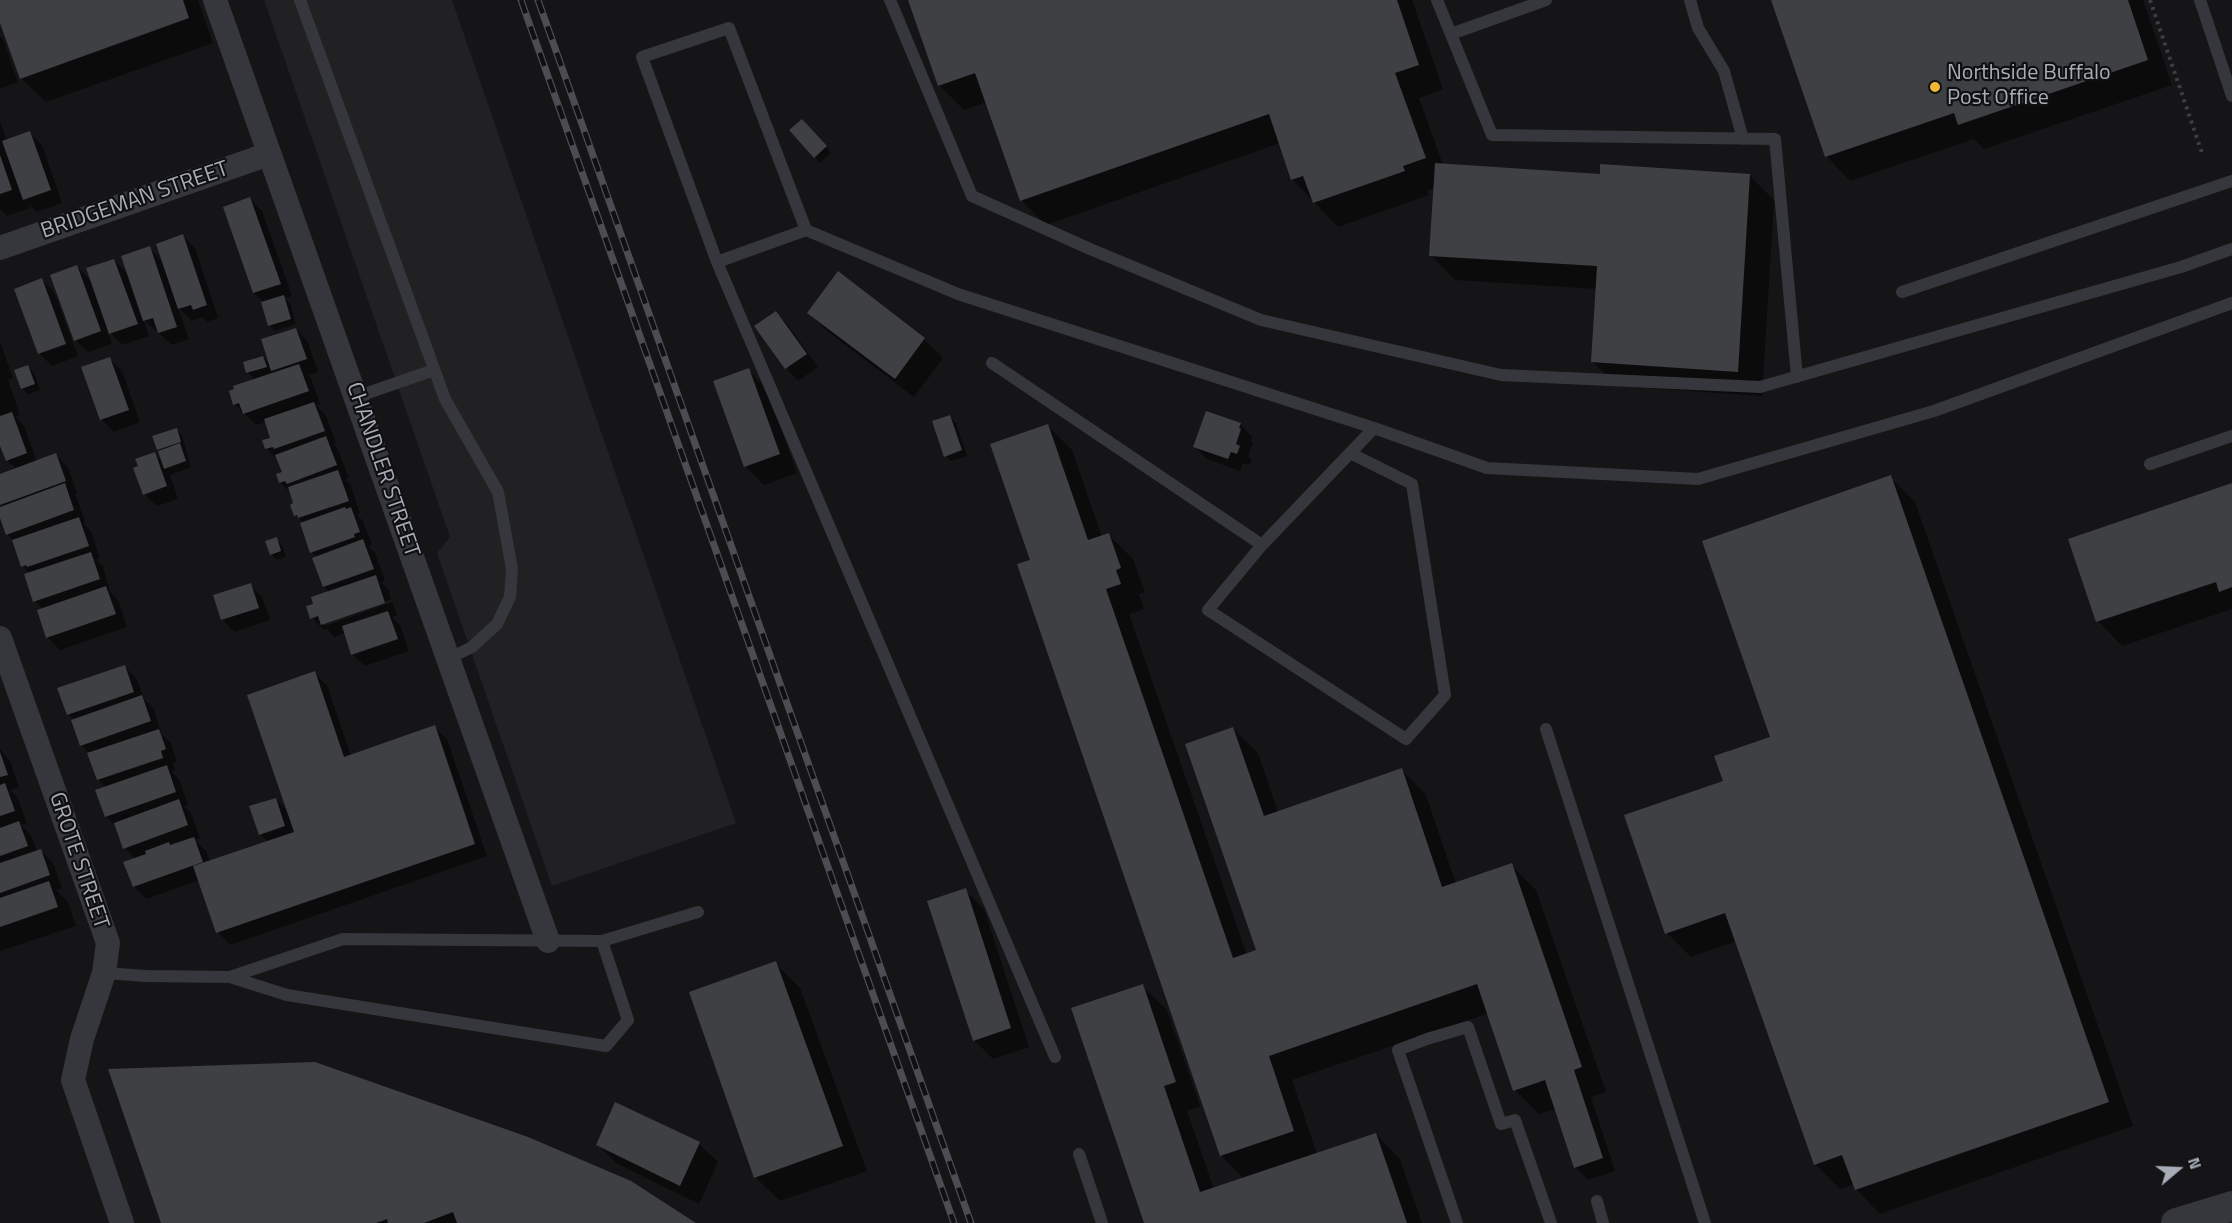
<!DOCTYPE html>
<style>
body{margin:0}
#map{position:relative;width:2232px;height:1223px;overflow:hidden;background:#151517;font-family:"Titillium Web",sans-serif}
canvas{display:block}
.north{position:absolute;left:2148px;top:1139px;width:60px;height:60px;-webkit-text-stroke:4px #101012;paint-order:stroke;rotate:71deg;font-size:16px;font-weight:700;line-height:24px;text-align:center;color:#a7acb7}
.north::after{content:'';display:block;margin:auto;width:21px;height:27px;background:#a7acb7;clip-path:polygon(50% 0,100% 100%,50% 72%,0 100%)}
</style>
<div id="map">
<canvas width="2232" height="1223"></canvas>
<div class="north">N</div>
</div>
<script>
const context = document.querySelector('canvas').getContext('2d');
context.lineJoin = 'round';
function fillPath(path, color) {
  context.fillStyle = color;
  context.fill(path, 'evenodd');
}
function strokePath(path, color, width, dash) {
  context.strokeStyle = color;
  context.lineWidth = width;
  context.lineCap = dash ? 'butt' : 'round';
  context.setLineDash(dash || []);
  context.stroke(path);
}
function label(font, color, halo, rows, align = 'center') {
  context.font = font + ' "Titillium Web",sans-serif';
  context.lineWidth = 4.5;
  context.setLineDash([]);
  context.textBaseline = 'middle';
  context.strokeStyle = halo;
  context.fillStyle = color;
  for (const [text, x, y, turn = 0] of rows) {
    context.save();
    context.translate(x, y);
    context.rotate((+turn || 0) * Math.PI / 180);
    context.textAlign = isNaN(turn) ? turn : align;
    if (halo) context.strokeText(text, 0, 0);
    context.fillText(text, 0, 0);
    context.restore();
  }
}
const built = new Path2D(`
 M264,0H452L736,823L552,886L437,553L450,537Z`);
const shadow = new Path2D(`
 M0,0H198L213,43L46,102L21,78L0,19Z
 M909,0H1412L1443,89L1419,98L1443,165L1601,175H1749L1774,200L1762,396L1617,386L1593,362L1597,289L1455,280L1431,255L1435,188L1427,191L1429,195L1338,227L1292,179L1280,143L1046,225L1021,200L987,102L964,110L939,85Z
 M1773,0H2143L2172,85L1984,149L1974,139L1850,181L1826,156Z
 M0,36L3,39L18,82L0,89Z
 M0,122L7,141L30,133L42,145L62,203L37,212L28,203L30,208L7,216L0,209Z
 M808,126L831,153L820,163L815,157Z
 M250,199L262,211L292,296L285,298L290,303L296,324L275,331L269,325L264,303L254,293Z
 M183,236L195,248L218,318L207,322L203,317L192,321L178,307L189,339L172,345L143,319L149,336L123,345L107,330L112,344L88,352L75,340L77,267L92,282L114,260L129,275L149,248L164,263Z
 M838,273L924,339L943,358L914,397L827,331L809,313Z
 M42,280L54,292L78,356L52,366L40,354L16,289Z
 M776,313L788,325L818,367L798,381L786,368Z
 M296,329L308,342L318,372L308,375L311,378L320,404L316,405L326,416L336,443L333,444L338,450L349,478L345,479L350,484L360,513L357,515L363,521L372,545L368,546L375,553L385,581L381,582L388,589L391,599L322,623L325,626L392,602L397,615L392,617L400,625L409,651L365,666L352,654L345,633L334,637L327,629L324,630L312,618L315,605L330,593L324,586L317,557L312,552L304,523L295,515V504L291,493L280,482L284,473L280,462L267,449L264,441L272,439L266,422L256,425L234,404L255,380L248,372L263,357L270,365Z
 M0,342L13,378L8,380L20,415L15,417L24,426L37,462L55,455L68,467L77,493L74,495L77,498L85,522L83,523L91,531L100,558L96,560L103,566L110,592L118,600L127,627L60,650L48,638L39,611L43,609L35,601L30,574L23,566L14,541L7,534L0,514V475L16,469L7,460L0,441Z
 M110,359L122,371L140,422L114,432L101,419Z
 M28,367L34,373L40,390L28,394L22,388Z
 M748,370L767,389L797,473L764,485L745,466Z
 M950,417L956,423L967,456L951,461L945,456Z
 M1240,424L1252,437L1251,441L1253,443L1248,456L1252,460L1249,465L1243,463L1240,471L1207,459L1195,447Z
 M1048,426L1072,450L1102,537L1109,535L1133,559L1145,592L1139,594L1144,609L1129,614L1247,955L1258,951L1233,729L1258,753L1278,812L1402,770L1426,795L1456,884L1511,865L1536,890L1606,1092L1591,1097L1615,1171L1588,1180L1575,1167L1556,1109L1539,1114L1515,1090L1489,1013L1292,1080L1317,1154L1376,1134L1400,1159L1422,1223H1146L1142,986L1167,1010L1200,1106L1187,1111L1214,1189L1244,1179L1221,1155L1032,561Z
 M176,429L182,435L191,467L170,475L178,499L157,506L144,494L154,454L163,463L154,437Z
 M1890,477L1915,502L2133,1126L1880,1214L1856,1189L1854,1184L1840,1189L1815,1164L1737,941L1691,957L1667,933L1725,781L1772,738Z
 M2232,485V609L2122,646L2098,621Z
 M276,539L282,545L286,557L277,560L271,554Z
 M250,585L262,597L270,620L234,632L222,619Z
 M124,666L137,679L144,699L154,709L161,734L171,743L177,762L173,763L175,770L171,771L179,779L188,805L184,806L191,813L200,838L194,840L206,851L210,862L268,842L260,834L276,799L289,812L314,673L327,685L351,756L434,727L447,739L487,856L230,945L218,932L200,880L146,899L134,886L135,859L125,848L117,827L106,816V788L98,779L89,753L82,745L74,720L68,714Z
 M0,749L10,761L19,787L10,790L17,797L27,823L21,825L31,835L37,851L40,850L53,863L62,888L56,890L68,902L76,926L0,951Z
 M965,890L984,909L1029,1047L993,1059L974,1040Z
 M775,963L800,988L867,1171L780,1201L755,1177Z
 M110,1071L693,1223H162Z
 M699,1144L718,1162L699,1204L616,1163L598,1145Z`);
const building = new Path2D(`
 M0,0H183L189,18L20,79L0,23Z
 M908,0H1397L1419,65L1395,73L1426,158L1403,166L1405,171L1313,203L1303,176L1291,180L1269,114L1020,201L975,73L938,86Z
 M1771,0H2128L2148,60L1958,125L1954,113L1825,157Z
 M802,119L827,146L814,158L789,130Z
 M30,131L51,190L23,200L2,141Z
 M0,155L12,190L0,194Z
 M1435,163L1600,174V164L1750,174L1738,372L1591,362L1597,266L1429,256Z
 M250,197L281,284L253,293L223,207Z
 M183,234L207,305L193,310L191,305L178,309L156,244Z
 M150,246L177,327L158,333L153,318L143,321L121,256Z
 M114,259L138,324L109,334L86,268Z
 M77,265L101,331L74,341L50,275Z
 M838,271L925,338L895,379L807,313Z
 M42,278L66,344L38,354L14,289Z
 M284,295L291,319L268,326L261,302Z
 M776,311L807,354L785,369L754,326Z
 M296,328L307,359L271,371L261,339Z
 M263,356L267,367L246,373L243,362Z
 M110,357L129,410L100,420L81,367Z
 M299,364L309,391L243,414L239,403L233,405L229,391L234,389L233,386Z
 M28,365L35,384L21,389L14,370Z
 M749,368L780,454L744,467L713,381Z
 M314,402L325,431L274,449L273,447L265,449L262,440L270,438L264,419Z
 M1206,411L1241,423L1239,428L1241,429L1236,444L1240,446L1237,454L1231,452L1228,459L1193,447Z
 M12,412L27,453L6,461L0,446V416Z
 M950,415L962,450L944,457L932,421Z
 M1048,424L1088,540L1109,533L1121,568L1116,570L1121,584L1106,589L1233,958L1256,950L1185,744L1233,727L1264,816L1402,768L1442,887L1512,863L1582,1067L1574,1070L1603,1158L1574,1168L1545,1080L1513,1091L1477,984L1269,1056L1294,1131L1220,1156L1017,564L1030,560L990,444Z
 M177,428L181,442L157,450L152,436Z
 M326,436L337,465L287,484L285,481L279,483L276,474L282,472L275,455Z
 M180,443L186,461L164,469L158,451Z
 M155,452L167,486L143,495L133,468L138,466L135,459Z
 M56,453L66,481L0,505V474Z
 M338,470L349,501L298,518L297,515L294,516L290,505L293,503L288,487Z
 M1891,475L2109,1102L1855,1190L1842,1155L1814,1165L1725,913L1665,934L1624,815L1723,781L1714,756L1770,737L1702,541Z
 M65,483L74,510L6,535L0,518V507Z
 M2232,483V587L2219,592L2216,582L2096,622L2068,539Z
 M345,507L346,509L351,507L360,532L354,534L355,537L310,553L300,523Z
 M79,517L89,546L27,567L26,565L21,567L12,540Z
 M277,537L281,551L270,555L265,541Z
 M363,539L374,569L323,587L312,558Z
 M91,552L100,579L33,602L24,574Z
 M376,575L385,603L321,625L318,616L310,619L306,606L313,604L311,597Z
 M251,583L259,608L221,620L213,595Z
 M106,586L116,614L46,638L37,610Z
 M388,611L398,639L351,655L342,626Z
 M125,665L134,692L67,715L57,688Z
 M315,671L344,757L435,725L475,844L216,933L193,866L294,832L247,695Z
 M142,695L151,721L80,746L71,720Z
 M159,729L166,749L161,751L163,758L97,780L87,753Z
 M0,752L8,775L0,777Z
 M167,765L176,792L105,817L95,790Z
 M5,783L15,811L0,816V785Z
 M276,798L285,826L259,835L249,806Z
 M179,799L188,825L123,849L114,823Z
 M19,821L28,846L0,856V828Z
 M194,837L203,862L133,887L123,862L146,854L145,851L169,842L170,845Z
 M41,849L50,875L0,893V863Z
 M49,881L58,907L0,927V898Z
 M966,888L1011,1028L973,1041L927,901Z
 M776,961L843,1146L754,1178L689,992Z
 M1143,984L1176,1082L1164,1086L1200,1192L1376,1133L1407,1223H1144L1071,1008Z
 M315,1062L528,1137L631,1181L696,1223H457L453,1212L424,1223H388L387,1219L376,1223H161L108,1069Z
 M615,1102L700,1142L680,1186L596,1145Z`);
const path = new Path2D(`
 M2150,0L2202,153`);
const service = new Path2D(`
 M300,0L445,399L498,492L512,569L510,597L497,624L472,647L448,659
 M890,0L972,196L1090,249L1261,320L1501,375L1760,387L2181,267L2232,249
 M1437,0L1492,135L1775,139L1797,377
 M1690,0L1698,28L1724,71L1743,139
 M2200,0L2232,96
 M1451,34L1546,0
 M806,230L729,28L642,57L717,262L806,230L958,294L1374,428L1487,468L1698,479L1934,411L2232,303
 M717,262L1055,1057
 M1902,292L2232,181
 M992,363L1262,545L1374,428
 M356,397L434,370
 M2150,464L2232,436
 M1262,545L1208,610L1406,739L1445,695L1412,484L1350,453
 M1546,729L1705,1223
 M602,941L698,912
 M104,973L146,976L230,977L287,995L606,1046L628,1020L602,941L343,939L230,977
 M1079,1154L1102,1223
 M1597,1201L1603,1223
 M1457,1223L1398,1050L1427,1039L1468,1027L1501,1124L1515,1120L1551,1223`);
const minor = new Path2D(`
 M215,0L548,941
 M0,248L269,154
 M0,638L108,943L104,973L82,1039L73,1080L122,1223`);
const tertiary = new Path2D(`
 M2176,1223L2232,1206`);
const rail = new Path2D(`
 M521,0L954,1223
 M538,0L971,1223`);
const markers = [
 [1935,87,6,"#eeb736"]
];
const poiNames = [
 ["Northside Buffalo",1947,74],
 ["Post Office",1947,99]
];
const streetNames = [
 ["BRIDGEMAN STREET",135,201,-19],
 ["CHANDLER STREET",382,470,71],
 ["GROTE STREET",78,861,71]
];
fillPath(built, '#212124');
fillPath(shadow, '#0007');
fillPath(building, '#3f4044');
strokePath(path, '#3c3e43', 4, [3, 4.5]);
strokePath(service, '#36373c', 12);
strokePath(minor, '#36373c', 24);
strokePath(tertiary, '#36373c', 30);
strokePath(rail, '#4b4d53', 7);
strokePath(rail, '#101012', 4.5, [14]);
for (const [x, y, r, color] of markers) {
  const dot = new Path2D();
  dot.arc(x, y, r, 0, 2 * Math.PI);
  context.fillStyle = color;
  context.fill(dot);
  strokePath(dot, '#101012', 2);
}
label('22px', '#a7acb7', '#101012', poiNames, 'left');
label('22px', '#a7acb7', '#101012', streetNames);
</script>
